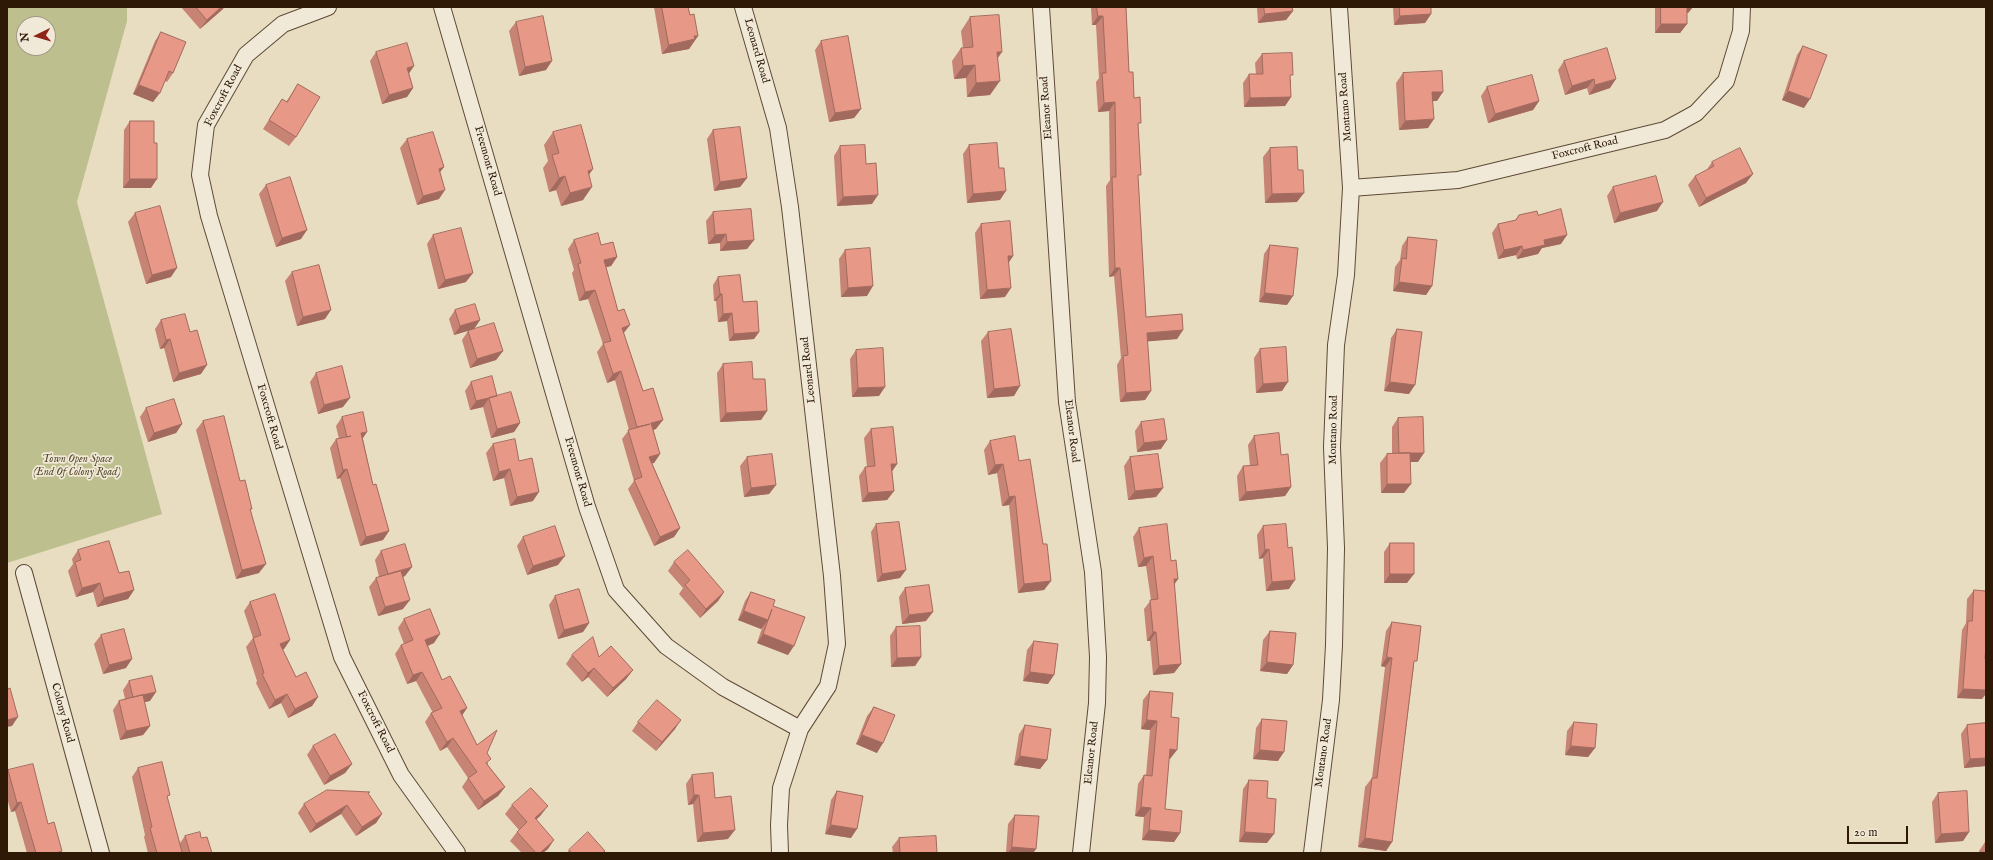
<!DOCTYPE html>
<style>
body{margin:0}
#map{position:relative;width:1993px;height:860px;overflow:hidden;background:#e9ddc1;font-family:"IM FELL English",serif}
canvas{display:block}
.frame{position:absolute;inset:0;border:8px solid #2e1907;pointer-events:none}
.north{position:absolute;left:16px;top:16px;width:40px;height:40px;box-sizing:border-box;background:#f1e9d7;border:1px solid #a39684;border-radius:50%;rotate:265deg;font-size:11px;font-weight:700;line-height:16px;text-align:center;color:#2e1907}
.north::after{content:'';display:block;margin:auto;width:14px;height:18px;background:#8f2418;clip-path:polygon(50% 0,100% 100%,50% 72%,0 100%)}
.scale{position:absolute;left:1847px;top:826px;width:61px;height:18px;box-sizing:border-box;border:2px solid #2e1907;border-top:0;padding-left:5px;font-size:12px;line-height:14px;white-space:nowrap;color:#2e1907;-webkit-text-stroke:3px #f1e9d7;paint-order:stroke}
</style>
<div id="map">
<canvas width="1993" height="860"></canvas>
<div class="frame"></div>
<div class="north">N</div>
<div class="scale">20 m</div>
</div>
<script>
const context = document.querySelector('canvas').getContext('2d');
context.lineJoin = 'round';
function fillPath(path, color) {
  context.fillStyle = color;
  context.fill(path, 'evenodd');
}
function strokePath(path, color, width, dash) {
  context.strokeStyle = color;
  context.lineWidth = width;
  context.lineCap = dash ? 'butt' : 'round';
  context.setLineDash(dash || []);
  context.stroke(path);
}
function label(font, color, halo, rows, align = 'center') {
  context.font = font + ' "IM FELL English",serif';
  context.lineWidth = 3.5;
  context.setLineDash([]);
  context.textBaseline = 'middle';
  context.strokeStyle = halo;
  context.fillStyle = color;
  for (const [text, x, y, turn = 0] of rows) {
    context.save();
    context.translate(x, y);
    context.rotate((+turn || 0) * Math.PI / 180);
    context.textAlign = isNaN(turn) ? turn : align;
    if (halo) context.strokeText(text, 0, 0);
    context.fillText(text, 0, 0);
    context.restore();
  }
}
const green = new Path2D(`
 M7,7H127V21L77,202L162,514L7,563ZM24,24H48V48H24Z`);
const street = new Path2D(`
 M328,7L283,24L246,55L206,125L200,175L209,216L342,657L401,775L457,853
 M442,7L587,507L616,590L666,646L723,687L800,729L781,788L779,825L780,853
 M743,7L778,128L790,207L832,576L837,644L828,686L800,729
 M1041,7L1067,402L1093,572L1098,657L1097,703L1081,853
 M1351,188L1458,180L1665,130L1696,113L1726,81L1741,31L1742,7
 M24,573L101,853
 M1312,853L1331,700L1334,645L1336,548L1332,447L1336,345L1346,275L1351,188L1339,7`);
const wall = new Path2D(`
 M181,7H224L223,9L200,29Z
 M654,7H688L690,15L698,36L689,49L662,54Z
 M1091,7H1126L1129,72L1134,98L1138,126V179L1146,317L1183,330L1177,339L1147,341L1151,391L1145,400L1120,402L1117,365L1121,358L1114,276L1109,277L1106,186L1110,180L1109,111L1098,112L1096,82L1099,78L1096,25H1092Z
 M1257,7H1292L1293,11L1286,20L1258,23Z
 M1393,7H1431V14L1425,23L1394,25Z
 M1655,7H1693L1688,13H1687V24L1680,33H1655Z
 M970,17L998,58L990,95L967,97L966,78L954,79L952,61L961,48H963L961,31Z
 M516,22L546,70L519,76L509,31Z
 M161,32L173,73L167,82L165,81L153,102L133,94L155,41Z
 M821,41L861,109L854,118L829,122L815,50Z
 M1803,46L1804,108L1782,100L1797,55Z
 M376,52L409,73L413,88L407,97L382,104L370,61Z
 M1262,54L1291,80V97L1285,106L1244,107L1243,83L1249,74H1256L1255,63Z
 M1564,61L1610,88L1589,95L1587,88L1565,95L1558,70Z
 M1403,73L1437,101H1433L1428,128L1399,130L1396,83Z
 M298,84L296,137L289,146L263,129L282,99L286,102Z
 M1487,87L1539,101L1533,110L1488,123L1481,96Z
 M130,121L154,143L151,188H123L124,130Z
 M713,130L747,178L740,187L714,191L707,139Z
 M553,132L589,175L583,200L561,206L556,190L549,192L543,168L548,161L544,145Z
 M407,139L444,167L440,172L439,199L417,205L400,148Z
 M969,145L999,168L1000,200L967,203L963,154Z
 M840,146L872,204L837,206L834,156Z
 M1270,148L1297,202L1265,203L1263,157Z
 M1712,162L1746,183L1699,207L1688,185L1695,176L1706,171Z
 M266,185L301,239L276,247L259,194Z
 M1613,187L1657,211L1614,223L1607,196Z
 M713,212L754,240L747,249L720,251V243L708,244L706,221Z
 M135,213L171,277L146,284L128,222Z
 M1519,215H1538L1561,244L1542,248L1538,254L1517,259L1516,255L1498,259L1492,233L1498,224L1515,221Z
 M981,224L1013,256L1009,262L1005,297L980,299L975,233Z
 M433,235L466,282L438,289L427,244Z
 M1408,237L1432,286L1426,295L1393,291L1395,267L1400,260L1402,246Z
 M574,240L601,245L617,257L611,266L606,267L624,334L643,391L656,429L653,430L660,454L654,463H652L680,528L674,537L654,546L628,489L634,481L622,439L629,430L615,380L607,383L597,352L603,344L588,299L579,301L572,273L574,270L568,249Z
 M1270,245L1287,305L1259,302L1264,254Z
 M845,250L867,296L841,297L839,259Z
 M292,272L325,319L297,326L285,281Z
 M718,277L743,302L759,332L754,339L729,341L727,321L718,322L716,301H714L713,285Z
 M455,310L480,320L474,329L454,335L449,319Z
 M161,320L201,374L173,382L164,348L160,349L155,329Z
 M1397,329L1409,394L1384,391L1391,338Z
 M468,331L503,351L496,360L470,368L462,340Z
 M988,332L1014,396L987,398L981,341Z
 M1260,349L1282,391L1256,393L1254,358Z
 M856,350L879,396L852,397L850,359Z
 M723,364L753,379L767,411L761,420L720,422L717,373Z
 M316,373L343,407L318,414L310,382Z
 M471,382L497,396L520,423L514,432L491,438L483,407L470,410L465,391Z
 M146,408L182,424L176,433L148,442L140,417Z
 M342,417L363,439L373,485L389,531L383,540L360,546L340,478L337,479L330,448L336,439H339L336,426Z
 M1398,418L1418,462H1410L1404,493H1381L1380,463L1387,454H1392V427Z
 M203,421L240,481L251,511L259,573L236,579L196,430Z
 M1141,422L1161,449L1137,452L1135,431Z
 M871,429L897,464L892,471L894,491L887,500L862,502L859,476L865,467H867L864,438Z
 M1254,436L1291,487L1285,496L1239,501L1237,476L1243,466H1250L1248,445Z
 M990,441L1019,461L1043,544L1051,581L1044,590L1018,593L1009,505L1002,506L997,473L988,475L984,450Z
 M493,444L533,501L510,506L504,478L493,481L486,453Z
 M747,457L776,485L769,494L744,497L740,466Z
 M1130,457L1163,488L1156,497L1128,500L1124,466Z
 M876,524L900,578L877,582L871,532Z
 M1263,526L1289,589L1266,591L1263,558L1259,559L1257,535Z
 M1139,528L1171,561L1178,579L1174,584L1181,664L1174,673L1153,675L1150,641H1147L1144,609L1151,600L1146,566L1138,567L1133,537Z
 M523,537L558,565L527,575L517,546Z
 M1390,543L1407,583H1384V552Z
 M78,550L119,573L134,590L128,599L97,607L93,592L76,597L68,571L73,564L72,559Z
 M381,551L405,576L403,577V609L378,616L369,587L376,578L379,577L375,560Z
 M674,562L724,592L718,601L700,618L679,594L683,588L668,571Z
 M905,588L926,621L902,624L899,597Z
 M1974,590L1985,659L1982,699L1957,698L1962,630L1966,623L1967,599Z
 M751,592L773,606L788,655L757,643L762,628L761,629L738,620L745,601Z
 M555,596L589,623L583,632L558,639L549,605Z
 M250,602L290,640L284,649L282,650L296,677L318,697L312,706L288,718L281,703L269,709L256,683L257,681L246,647L253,638L244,611Z
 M404,619L434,643L428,646L442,680L467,708L462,715L477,745L487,753L488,765L505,787L498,796L478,810L462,787L468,778L447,747L440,751L425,722L431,713H433L416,681L407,684L395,654L401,645L404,644L398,628Z
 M1392,622L1414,665L1392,842L1386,851L1358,847L1365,787L1372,778L1385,667L1381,666L1386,631Z
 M896,627L921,657L915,666L891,667L890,636Z
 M1270,631L1293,665L1287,674L1260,671L1263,640Z
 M101,635L126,668L103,674L94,644Z
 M1034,641L1048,684L1023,681L1027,650Z
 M572,655L599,657L633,670L626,679L607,697L588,677L582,682L566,664Z
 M129,681L150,701L144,702L150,726L143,735L120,740L113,710L119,701L125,699L123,690Z
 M1150,691L1171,717L1170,759H1169L1165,809L1180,833L1174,842L1142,840L1144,817L1135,816L1138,784L1144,775H1146L1150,730L1141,729L1143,700Z
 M874,707L877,753L856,744L867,716Z
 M1262,719L1278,761L1253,759L1256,728Z
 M638,722L675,729L656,751L632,731Z
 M1574,722L1595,748L1588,757L1565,755L1567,731Z
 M1986,723V766L1964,768L1961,734L1967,725Z
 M1025,725L1047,760L1040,769L1014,765L1019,734Z
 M313,746L352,764L345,773L324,785L307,755Z
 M138,768L167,798L180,843L185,836L201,838L212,853H148L144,837L145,835L132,777Z
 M8,770L48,824L62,851L61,853H27L15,811L11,812L7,798V772Z
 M692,775L715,798L728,839L697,842L693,804L688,805L686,784Z
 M1249,780L1267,843L1239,842L1243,789Z
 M837,791L851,838L825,834L831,800Z
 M1938,793L1969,832L1963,841L1935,843L1932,802Z
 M368,794L382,814L376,823L356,836L341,814L310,833L298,813L304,804Z
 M512,805L541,815L536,820L548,849L543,853H522L510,841L517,832L519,830L505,814Z
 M1015,815L1036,849L1033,853H1006L1008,824Z
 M899,838L937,853H893L892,847Z
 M1985,842H1986V853H1979V851Z
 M569,850L603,853H567Z`);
const shadedWall = new Path2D(`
 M221,7H224L223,9L200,29L207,20Z
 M1685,7H1693L1688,13H1681Z
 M1293,11L1286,20L1258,23L1265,14Z
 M1431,14L1425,23L1394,25L1400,16Z
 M1098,16H1103L1096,25H1092Z
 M1661,24H1687L1680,33H1655Z
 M694,36H698L689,49L662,54L669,45Z
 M997,52H1002L993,65Z
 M552,61L546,70L519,76L525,67Z
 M975,65L966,78L954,79L963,66Z
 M414,66L408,75L407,68Z
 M1594,79L1587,88L1565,95L1572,86Z
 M1616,79L1610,88L1589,95L1595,85Z
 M1000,81L990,95L967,97L976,83Z
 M139,85L160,93L153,102L133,94Z
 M413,88L407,97L382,104L389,95Z
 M1788,91L1810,99L1804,108L1782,100Z
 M1432,92H1443L1437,101H1426Z
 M1291,97L1285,106L1244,107L1250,98Z
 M1539,101L1533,110L1488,123L1495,114Z
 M1115,102L1109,111L1098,112L1104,103Z
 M861,109L854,118L829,122L835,113Z
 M1434,119L1428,128L1399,130L1405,121Z
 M444,167L437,176L439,169Z
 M593,169L584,182L588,171Z
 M1753,174L1746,183L1699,207L1706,198Z
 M565,176L556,190L549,192L559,178Z
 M747,178L740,187L714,191L720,182Z
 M130,179H157L151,188H123Z
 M592,187L583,200L561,206L570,193Z
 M445,190L439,199L417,205L423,196Z
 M1006,191L1000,200L967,203L973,194Z
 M1304,193L1297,202L1265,203L1272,194Z
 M878,195L872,204L837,206L843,197Z
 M1663,202L1657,211L1614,223L1620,213Z
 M307,230L301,239L276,247L282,238Z
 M726,234L720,243L708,244L715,235Z
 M1567,235L1561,244L1542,248L1538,254L1517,259L1523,250L1544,240Z
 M754,240L747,249L720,251L727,242Z
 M1522,246L1516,255L1498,259L1504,250Z
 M1008,256H1013L1007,265Z
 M617,257L611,266L598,269L604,260Z
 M177,268L171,277L146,284L152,275Z
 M1115,268H1120L1114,276L1109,277Z
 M473,273L466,282L438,289L445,280Z
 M1399,282L1432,286L1426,295L1393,291Z
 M873,286L867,296L841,297L848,288Z
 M1011,288L1005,297L980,299L987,290Z
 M595,290L588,299L579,301L585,292Z
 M1265,293L1293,296L1287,305L1259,302Z
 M720,294H722L716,301H714Z
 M331,310L325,319L297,326L303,317Z
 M732,313L727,321L718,322L723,314Z
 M480,320L474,329L454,335L460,326Z
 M630,325L623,334L622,328Z
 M1183,330L1177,339L1141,342L1147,333Z
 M759,332L754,339L729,341L734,334Z
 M170,339L164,348L160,349L166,340Z
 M503,351L496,360L470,368L477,359Z
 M207,365L201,374L173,382L179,373Z
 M621,371L615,380L607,383L613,374Z
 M1288,382L1282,391L1256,393L1263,384Z
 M1390,382L1415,385L1409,394L1384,391Z
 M1020,386L1014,396L987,398L994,389Z
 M885,387L879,396L852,397L858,388Z
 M1151,391L1145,400L1120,402L1126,393Z
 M350,398L343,407L318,414L324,405Z
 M489,398L483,407L470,410L476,401Z
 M767,411L761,420L720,422L726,413Z
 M663,420L656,429L645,432L651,423Z
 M520,423L514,432L491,438L497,429Z
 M182,424L176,433L148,442L154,433Z
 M367,432L361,441V433Z
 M1167,440L1161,449L1137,452L1144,443Z
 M1399,453H1424L1418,462H1392Z
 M660,454L654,463L643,466L649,457Z
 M891,464H897L891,473Z
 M1003,464L997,473L988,475L995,465Z
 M347,469L340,478L337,479L343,470Z
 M510,469L504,478L493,481L499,472Z
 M1387,484H1411L1404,493H1381Z
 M776,485L769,494L744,497L751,488Z
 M1291,487L1285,496L1239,501L1246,492Z
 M1163,488L1156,497L1128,500L1135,491Z
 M894,491L887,500L862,502L868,493Z
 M539,492L533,501L510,506L517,497Z
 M1015,496L1009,505L1002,506L1009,497Z
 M680,528L674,537L654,546L660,537Z
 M389,531L383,540L360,546L366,537Z
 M1269,549L1263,558L1259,559L1265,550Z
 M565,556L558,565L527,575L533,566Z
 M1153,556L1146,566L1138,567L1144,558Z
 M266,564L259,573L236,579L242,570Z
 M412,567L405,576L381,583L388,574Z
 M906,570L900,578L877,582L882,574Z
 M1390,574H1414L1407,583H1384Z
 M1174,579H1178L1172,588Z
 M1295,580L1289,589L1266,591L1272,582Z
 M1051,581L1044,590L1018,593L1024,584Z
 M100,583L93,592L76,597L82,588Z
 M134,590L128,599L97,607L104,598Z
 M724,592L718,601L700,618L706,609Z
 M410,600L403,609L378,616L385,607Z
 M744,611L768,620L761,629L738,620Z
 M933,612L926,621L902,624L909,615Z
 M589,623L583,632L558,639L564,630Z
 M1153,632H1156L1150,641H1147Z
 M440,634L434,643L419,649L425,640Z
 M763,634L794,646L788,655L757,643Z
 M290,640L284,649L273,653L280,644Z
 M921,657L915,666L891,667L897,658Z
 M1387,657L1392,658L1385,667L1381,666Z
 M132,659L126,668L103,674L109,665Z
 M1267,662L1293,665L1287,674L1260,671Z
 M1181,664L1174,673L1153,675L1159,666Z
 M594,668L588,677L582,682L588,673Z
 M633,670L626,679L607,697L613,688Z
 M422,672L416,681L407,684L413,675Z
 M1030,672L1054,675L1048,684L1023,681Z
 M1963,689L1986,690V694L1982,699L1957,698Z
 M156,692L150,701L127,706L133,697Z
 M287,694L281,703L269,709L275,700Z
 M318,697L312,706L288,718L295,709Z
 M467,708L461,717L460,711Z
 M18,717L12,726L7,727V720Z
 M681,720L675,729L656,751L662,742Z
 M1147,720L1157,721L1150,730L1141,729Z
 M150,726L143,735L120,740L126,731Z
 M862,735L883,743L877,753L856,744Z
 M453,738L447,747L440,751L447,742Z
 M1571,746L1595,748L1588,757L1565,755Z
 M1170,749L1177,750L1170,759L1164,758Z
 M1260,750L1284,752L1278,761L1253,759Z
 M1020,756L1047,760L1040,769L1014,765Z
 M1986,758V766L1964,768L1970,759Z
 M352,764L345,773L324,785L330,776Z
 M505,787L498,796L478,810L484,801Z
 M694,795H699L693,804L688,805Z
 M21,802L15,811L11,812L17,803Z
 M347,805L341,814L310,833L316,824Z
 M548,806L541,815L528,827L535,818Z
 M1141,807L1151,808L1144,817L1135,816Z
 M382,814L376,823L356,836L362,827Z
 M831,825L857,829L851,838L825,834Z
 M735,830L728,839L697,842L703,833Z
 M1149,830L1180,833L1174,842L1142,840Z
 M1245,832L1274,834L1267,843L1239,842Z
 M1969,832L1963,841L1935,843L1941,834Z
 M1365,838L1392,842L1386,851L1358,847Z
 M554,840L548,849L543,853H540Z
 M1012,847L1036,849L1033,853H1008Z`);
const building = new Path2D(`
 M196,7H221L207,20Z
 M662,7H688L690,15L694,14L698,36H694L695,39L669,45Z
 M1097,7H1126L1129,72H1133L1134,98L1140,97L1141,123H1138L1141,175H1138L1146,317L1182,314L1183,330L1147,333L1151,391L1126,393L1123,356L1128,355L1120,268H1115L1112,177H1116L1115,102L1104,103L1102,73H1106L1103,16H1098Z
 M1264,7H1292L1293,11L1265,14Z
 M1400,7H1431V14L1400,16Z
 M1661,7H1687V24H1661Z
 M999,15L1002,52H997L1000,81L976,83L975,65L963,66L961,48L973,47L970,17Z
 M543,16L552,61L525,67L516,22Z
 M161,32L186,42L173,73L169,71L160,93L139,85Z
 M848,36L861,109L835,113L821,41Z
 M407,43L414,66L407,68L413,88L389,95L376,52Z
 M1803,46L1827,55L1810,99L1788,91Z
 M1607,48L1616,79L1595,85L1594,79L1572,86L1564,61Z
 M1292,53L1293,75H1290L1291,97L1250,98L1249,74H1263L1262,54Z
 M1442,71L1443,92H1432L1434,119L1405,121L1403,73Z
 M1532,75L1539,101L1495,114L1487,87Z
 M298,84L320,97L296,137L269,120L282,99L287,102Z
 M130,121H154V143H157V179H130Z
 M581,125L593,169L588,171L592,187L570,193L565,176L559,178L552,155L559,153L553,132Z
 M740,127L747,178L720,182L713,130Z
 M433,132L444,167L439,169L445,190L423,196L407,139Z
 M997,143L999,168H1004L1006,191L973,194L969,145Z
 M865,145L866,164L876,163L878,195L843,197L840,146Z
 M1297,147L1298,170H1303L1304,193L1272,194L1270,148Z
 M1740,148L1753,174L1706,198L1695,176L1714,166L1712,162Z
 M1656,176L1663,202L1620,213L1613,187Z
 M290,177L307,230L282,238L266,185Z
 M160,206L177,268L152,275L135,213Z
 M751,209L754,240L727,242L726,234L715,235L713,212Z
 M1561,209L1567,235L1544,240L1545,245L1523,250L1522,246L1504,250L1498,224L1516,220L1519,215L1537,211L1538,215Z
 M1010,221L1013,256H1008L1011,288L987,290L981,224Z
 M461,228L473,273L445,280L433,235Z
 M598,233L601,245L613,242L617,257L604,260L618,311L624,309L630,325L622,328L643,391L653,388L663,420L651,423L660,454L649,457L680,528L660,537L634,480L642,477L628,430L650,424L637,427L621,371L613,374L603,343L611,341L595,290L585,292L578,264L581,263L574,240Z
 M1408,237L1437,240L1432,286L1399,282L1402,258L1406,259Z
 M1270,245L1298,248L1293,296L1265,293Z
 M870,248L873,286L848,288L845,250Z
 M319,265L331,310L303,317L292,272Z
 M740,275L743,302L757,301L759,332L734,334L732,313L723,314L722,294H720L718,277Z
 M475,304L480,320L460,326L455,310Z
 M185,314L190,332L197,330L207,365L179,373L170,339L166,340L161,320Z
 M494,323L503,351L477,359L468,331Z
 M1011,329L1020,386L994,389L988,332Z
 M1397,329L1422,332L1415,385L1390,382Z
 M1286,347L1288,382L1263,384L1260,349Z
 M883,348L885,387L858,388L856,350Z
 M752,362L753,379H765L767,411L726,413L723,364Z
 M342,366L350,398L324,405L316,373Z
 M492,376L497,396L476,401L471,382Z
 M511,392L520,423L497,429L489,398Z
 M174,399L182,424L154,433L146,408Z
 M363,412L367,432L361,433L373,485L376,484L389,531L366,537L347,469L343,470L336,439L351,436L347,437L342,417Z
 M224,416L240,481L245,480L252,509H250L266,564L242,570L203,421Z
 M1423,417L1424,453H1399L1398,418Z
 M1164,419L1167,440L1144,443L1141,422Z
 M893,427L897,464H891L894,491L868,493L865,467L875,466L871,429Z
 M1279,433L1281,455L1288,454L1291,487L1246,492L1243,466L1258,465L1254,436Z
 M1015,436L1019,461L1030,459L1043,544H1047L1051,581L1024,584L1015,496L1009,497L1003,464L995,465L990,441Z
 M515,439L519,461L532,458L539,492L517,497L510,469L499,472L493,444Z
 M1410,453L1411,484H1387V454Z
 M772,454L776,485L751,488L747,457Z
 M1158,454L1163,488L1135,491L1130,457Z
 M899,522L906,570L882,574L876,524Z
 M1167,524L1171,561L1176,560L1178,579H1174L1181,664L1159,666L1156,632H1153L1150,600L1158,599L1153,556L1144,558L1139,528Z
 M1286,524L1288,548L1292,547L1295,580L1272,582L1269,549L1265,550L1263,526Z
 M555,526L565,556L533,566L523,537Z
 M109,541L119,573L129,571L134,590L104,598L100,583L82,588L75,562L81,560L78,550Z
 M1390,543H1414V574H1390Z
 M405,544L412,567L388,574L381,551Z
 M688,550L724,592L706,609L685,585L690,580L674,562Z
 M401,571L410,600L385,607L376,578Z
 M929,585L933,612L909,615L905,588Z
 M579,589L589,623L564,630L555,596Z
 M1974,590L1986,591V646L1985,659H1986V690L1963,689L1968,621H1972Z
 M751,592L775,600L773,606L805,617L794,646L763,634L772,609L768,620L744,611Z
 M275,594L290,640L280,644L296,677L306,672L318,697L295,709L287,694L275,700L262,674L264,673L253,638L261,635L250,602Z
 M430,609L440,634L425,640L442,680L450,676L467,708L460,711L477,745L497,730L487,753L491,759L486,763L505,787L484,801L468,778L477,772L453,738L447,742L431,713L442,708L422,672L413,675L401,645L413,640L404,619Z
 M1392,622L1421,626L1417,661H1414L1392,842L1365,838L1372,778H1377L1392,658L1387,657Z
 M920,626L921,657L897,658L896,627Z
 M124,629L132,659L109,665L101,635Z
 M1270,631L1296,633L1293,665L1267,662Z
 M593,637L599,657L611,646L633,670L613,688L594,668L588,673L572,655Z
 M1034,641L1058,644L1054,675L1030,672Z
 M152,676L156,692L133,697L129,681Z
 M7,686L8,689L10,688L18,717L7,720Z
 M1150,691L1173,693L1171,717L1179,718L1177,750L1170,749L1165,809L1182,811L1180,833L1149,830L1151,808L1141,807L1144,775L1152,776L1157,721L1147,720Z
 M143,695L150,726L126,731L119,701Z
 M657,700L681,720L662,742L638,722Z
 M874,707L895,715L883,743L862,735Z
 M1262,719L1287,721L1284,752L1260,750Z
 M1574,722L1597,724L1595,748L1571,746Z
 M1986,723V758L1970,759L1967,725Z
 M1025,725L1051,729L1047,760L1020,756Z
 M335,734L352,764L330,776L313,746Z
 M162,762L170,795L167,796L182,852L179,853H157L150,828L152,827L138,768Z
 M33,764L48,824L54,822L62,851L56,853H36L21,802L17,803L8,770Z
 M713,773L715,798L731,796L735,830L703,833L699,795H694L692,775Z
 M1249,780L1268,781L1267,798L1276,799L1274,834L1245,832Z
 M531,788L548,806L535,818L554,840L540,853H536L517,832L527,822L512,805Z
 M327,790L370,792L368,793L382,814L362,827L347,805L316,824L304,804Z
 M837,791L863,796L857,829L831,825Z
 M1967,791L1969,832L1941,834L1938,793Z
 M1015,815L1039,816L1036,849L1012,847Z
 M200,832L201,838L207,837L212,853H190L185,836Z
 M588,832L605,851L602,853H572L569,850Z
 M936,836L937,853H900L899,838Z`);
const streetNames = [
 ["Leonard Road",756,51,74],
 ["Foxcroft Road",224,96,-62],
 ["Montano Road",1346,107,-94],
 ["Eleanor Road",1047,108,-94],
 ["Foxcroft Road",1585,149,-14],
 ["Freemont Road",487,161,74],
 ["Leonard Road",809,370,-96],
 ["Foxcroft Road",269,417,74],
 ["Montano Road",1334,430,-89],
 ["Eleanor Road",1071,431,83],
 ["Freemont Road",577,472,74],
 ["Colony Road",62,713,75],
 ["Foxcroft Road",375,722,63],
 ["Eleanor Road",1092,753,-84],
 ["Montano Road",1324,753,-82]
];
const parkNames = [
 ["Town Open Space",77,460],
 ["(End Of Colony Road)",77,473]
];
fillPath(green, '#bdbf8e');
strokePath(street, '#5d4a36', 18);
strokePath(street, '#f1e9d7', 16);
fillPath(wall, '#c78373');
fillPath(shadedWall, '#a26a5e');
fillPath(building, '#e79886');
strokePath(building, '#a26a5e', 1);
label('11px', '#2e1907', '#f1e9d7', streetNames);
label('italic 11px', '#594b30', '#f1e9d7', parkNames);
</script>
